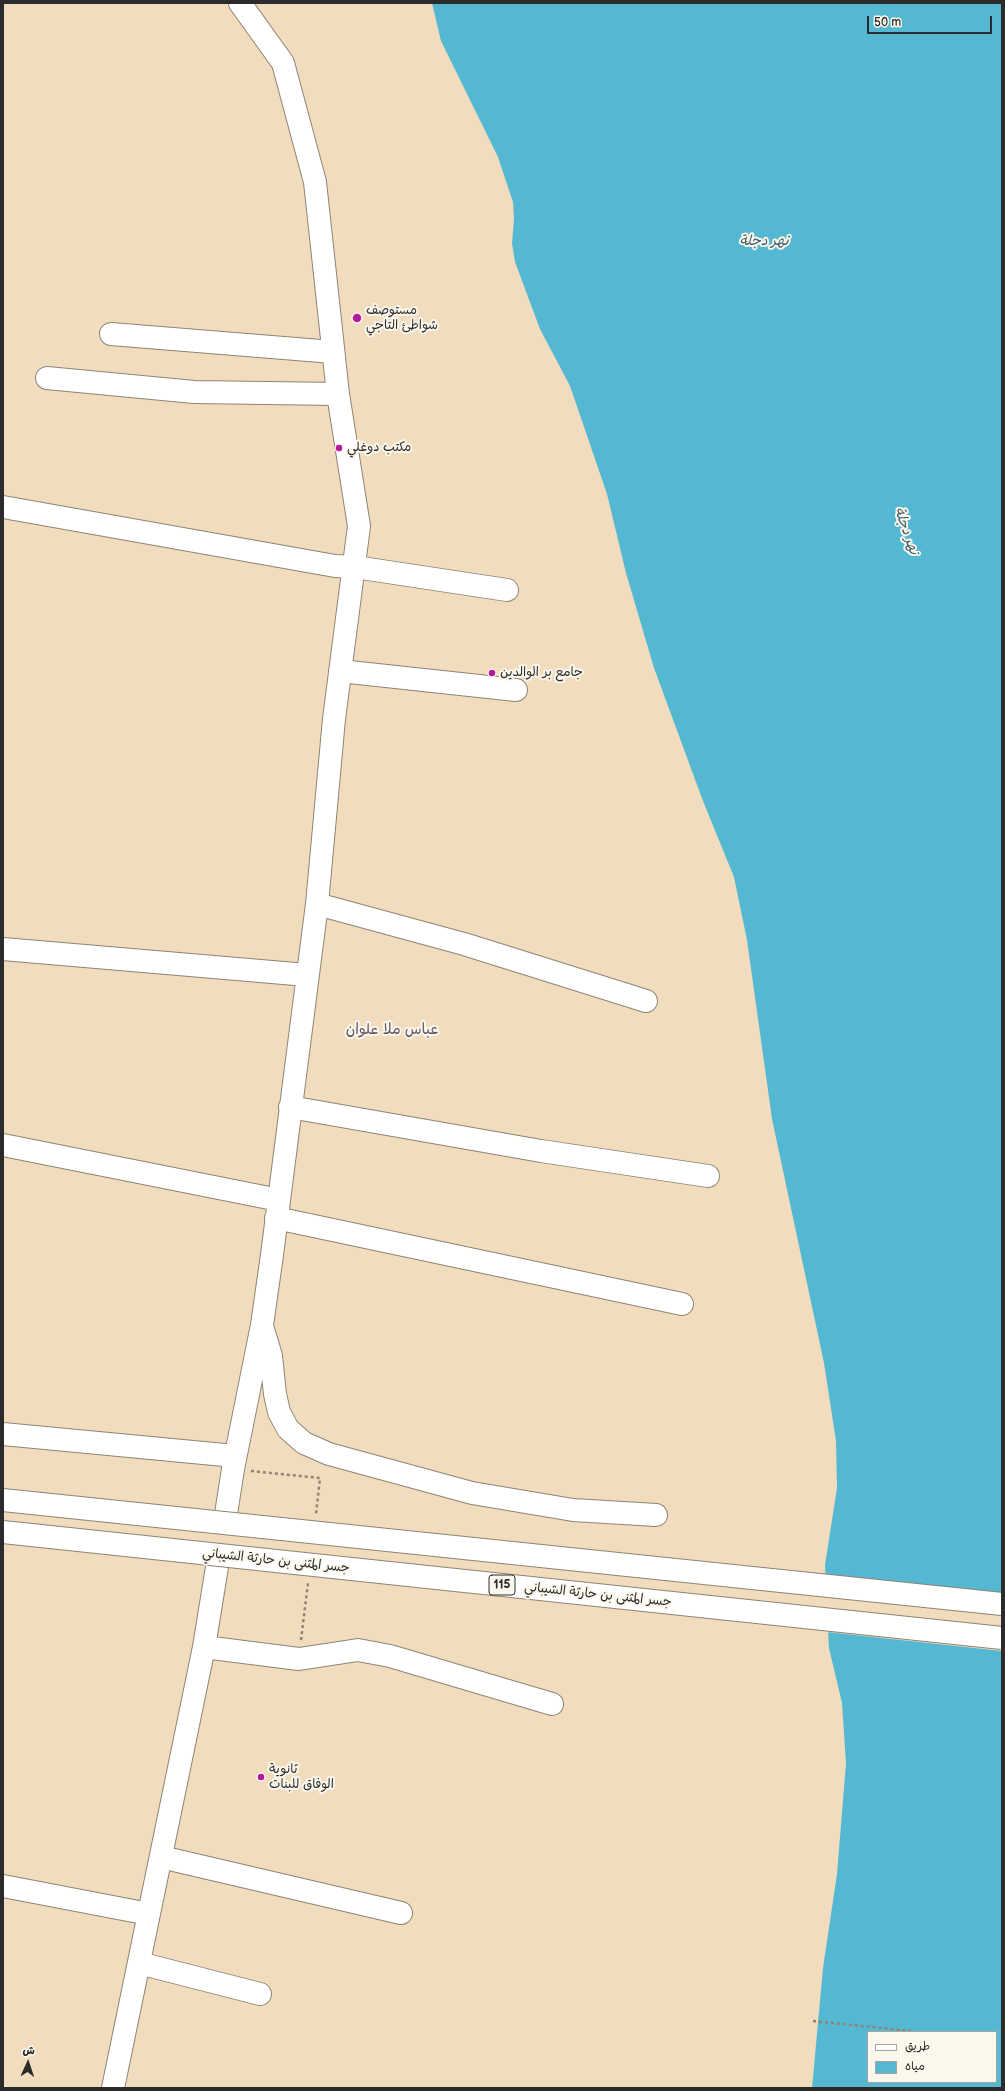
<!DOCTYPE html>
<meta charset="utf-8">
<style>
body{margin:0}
#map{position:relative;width:1005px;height:2091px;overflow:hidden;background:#f2dcbe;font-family:"Balsamiq Sans","Playpen Sans Arabic",sans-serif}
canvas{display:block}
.frame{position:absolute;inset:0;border:4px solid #2b2b2b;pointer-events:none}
.legend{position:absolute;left:867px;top:2031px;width:130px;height:52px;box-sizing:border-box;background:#fbf7ec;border:1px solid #a8a59f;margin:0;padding:5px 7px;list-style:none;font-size:12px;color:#2b2b2b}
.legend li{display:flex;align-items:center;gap:8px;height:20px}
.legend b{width:20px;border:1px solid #a8a59f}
.north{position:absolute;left:8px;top:2043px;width:40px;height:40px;-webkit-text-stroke:3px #fbf7ec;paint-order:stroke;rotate:3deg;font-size:11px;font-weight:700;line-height:16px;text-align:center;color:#2b2b2b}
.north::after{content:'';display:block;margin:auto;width:14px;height:18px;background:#2b2b2b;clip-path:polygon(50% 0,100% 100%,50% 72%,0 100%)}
.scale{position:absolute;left:867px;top:16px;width:125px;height:18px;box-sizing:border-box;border:2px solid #2b2b2b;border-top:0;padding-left:5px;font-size:12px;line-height:14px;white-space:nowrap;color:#2b2b2b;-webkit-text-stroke:3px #fbf7ec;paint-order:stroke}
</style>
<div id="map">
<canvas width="1005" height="2091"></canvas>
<div class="frame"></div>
<ul class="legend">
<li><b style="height:5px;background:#fff"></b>طريق</li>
<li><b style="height:11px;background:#55b8d3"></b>مياه</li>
</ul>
<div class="north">ش</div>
<div class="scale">50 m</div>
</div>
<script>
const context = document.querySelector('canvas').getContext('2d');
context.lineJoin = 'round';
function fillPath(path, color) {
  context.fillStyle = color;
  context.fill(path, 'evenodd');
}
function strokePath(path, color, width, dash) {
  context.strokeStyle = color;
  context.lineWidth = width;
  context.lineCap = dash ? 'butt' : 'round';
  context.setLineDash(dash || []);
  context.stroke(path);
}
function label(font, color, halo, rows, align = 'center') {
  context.font = font + ' "Balsamiq Sans","Playpen Sans Arabic",sans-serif';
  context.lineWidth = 4;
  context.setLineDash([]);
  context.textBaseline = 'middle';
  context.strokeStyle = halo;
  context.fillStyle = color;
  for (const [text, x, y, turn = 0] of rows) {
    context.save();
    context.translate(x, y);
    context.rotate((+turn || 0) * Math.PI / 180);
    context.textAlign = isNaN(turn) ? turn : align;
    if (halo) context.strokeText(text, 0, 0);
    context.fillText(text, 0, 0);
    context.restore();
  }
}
const water = new Path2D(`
 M432,3H1002V2088H812L823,1968L837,1874L846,1763L842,1703L829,1648L825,1565L837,1488L836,1441L824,1363L772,1119L747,940L734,877L703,801L654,668L626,573L607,494L570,386L540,329L515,262L512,243L514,219L513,202L498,157L441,41ZM868,2032H996V2082H868Z`);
const pier = new Path2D(`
 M824,1576L1002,1596V1651L827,1632Z`);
const minorTunnel = new Path2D(`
 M217,1567L226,1514`);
const path = new Path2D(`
 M251,1471L320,1478L316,1514
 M301,1640L308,1583
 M813,2021L911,2031`);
const minor = new Path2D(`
 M111,334L333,352
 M47,378L194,392L338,394
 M3,507L335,566L355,567L507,590
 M340,671L516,690
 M317,904L464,944L646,1001
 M3,949L307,975
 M290,1107L541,1151L708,1176
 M3,1145L279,1200
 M276,1218L682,1304
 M262,1326L271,1356L275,1394L279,1412L288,1429L304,1443L329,1454L472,1493L573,1510L656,1515
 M226,1514L233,1469L262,1325L272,1255L317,904L334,719L359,526L338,394L315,182L283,63L240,3
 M204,1647L299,1659L358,1650L390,1656L552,1704
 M161,1857L401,1913
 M3,1886L149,1914
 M139,1963L260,1994
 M113,2088L204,1647L217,1567`);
const highway = new Path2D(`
 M3,1434L235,1456`);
const highwayBridge = new Path2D(`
 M3,1500L1002,1604
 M3,1532L1002,1638`);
const markers = [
 [357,318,5,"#b5179e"],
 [339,448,4,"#b5179e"],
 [492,673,4,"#b5179e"],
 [261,1777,4,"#b5179e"]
];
const shields = [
 [502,1585,26]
];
const shieldNames = [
 ["115",502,1585]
];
const poiNames = [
 ["مستوصف",366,311],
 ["شواطئ التاجي",366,326],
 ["مكتب دوغلي",347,448],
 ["جامع بر الوالدين",500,673],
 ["ثانوية",269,1770],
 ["الوفاق للبنات",269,1785]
];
const streetNames = [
 ["جسر المثنى بن حارثة الشيباني",276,1561,6],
 ["جسر المثنى بن حارثة الشيباني",598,1595,6]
];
const waterNames = [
 ["نهر دجلة",764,241],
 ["نهر دجلة",906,531,71]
];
const quarterNames = [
 ["عباس ملا علوان",392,1030]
];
fillPath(water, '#55b8d3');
fillPath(pier, '#f2dcbe');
strokePath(minorTunnel, '#cab9a1', 22, [22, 11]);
strokePath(minor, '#8e8474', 24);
strokePath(highway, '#8e8474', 24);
strokePath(path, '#8e8474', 2.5, [3, 3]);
strokePath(minor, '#fff', 22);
strokePath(highway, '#fff', 22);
strokePath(highwayBridge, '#8e8474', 24, []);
strokePath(highwayBridge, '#fff', 22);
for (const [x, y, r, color] of markers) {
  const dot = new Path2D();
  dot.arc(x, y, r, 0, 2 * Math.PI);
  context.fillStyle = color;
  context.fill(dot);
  strokePath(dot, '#fbf7ec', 1.5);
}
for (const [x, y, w] of shields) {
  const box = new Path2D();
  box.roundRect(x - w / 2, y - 10, w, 20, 3);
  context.fillStyle = '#fbf7ec';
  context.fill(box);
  strokePath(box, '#2b2b2b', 1);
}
label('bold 12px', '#2b2b2b', null, shieldNames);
label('13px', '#2b2b2b', '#fbf7ec', poiNames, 'left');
label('13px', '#2b2b2b', '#fbf7ec', streetNames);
label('italic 14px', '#3a5c66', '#fbf7ec', waterNames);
label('15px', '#615064', '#fbf7ec', quarterNames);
</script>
